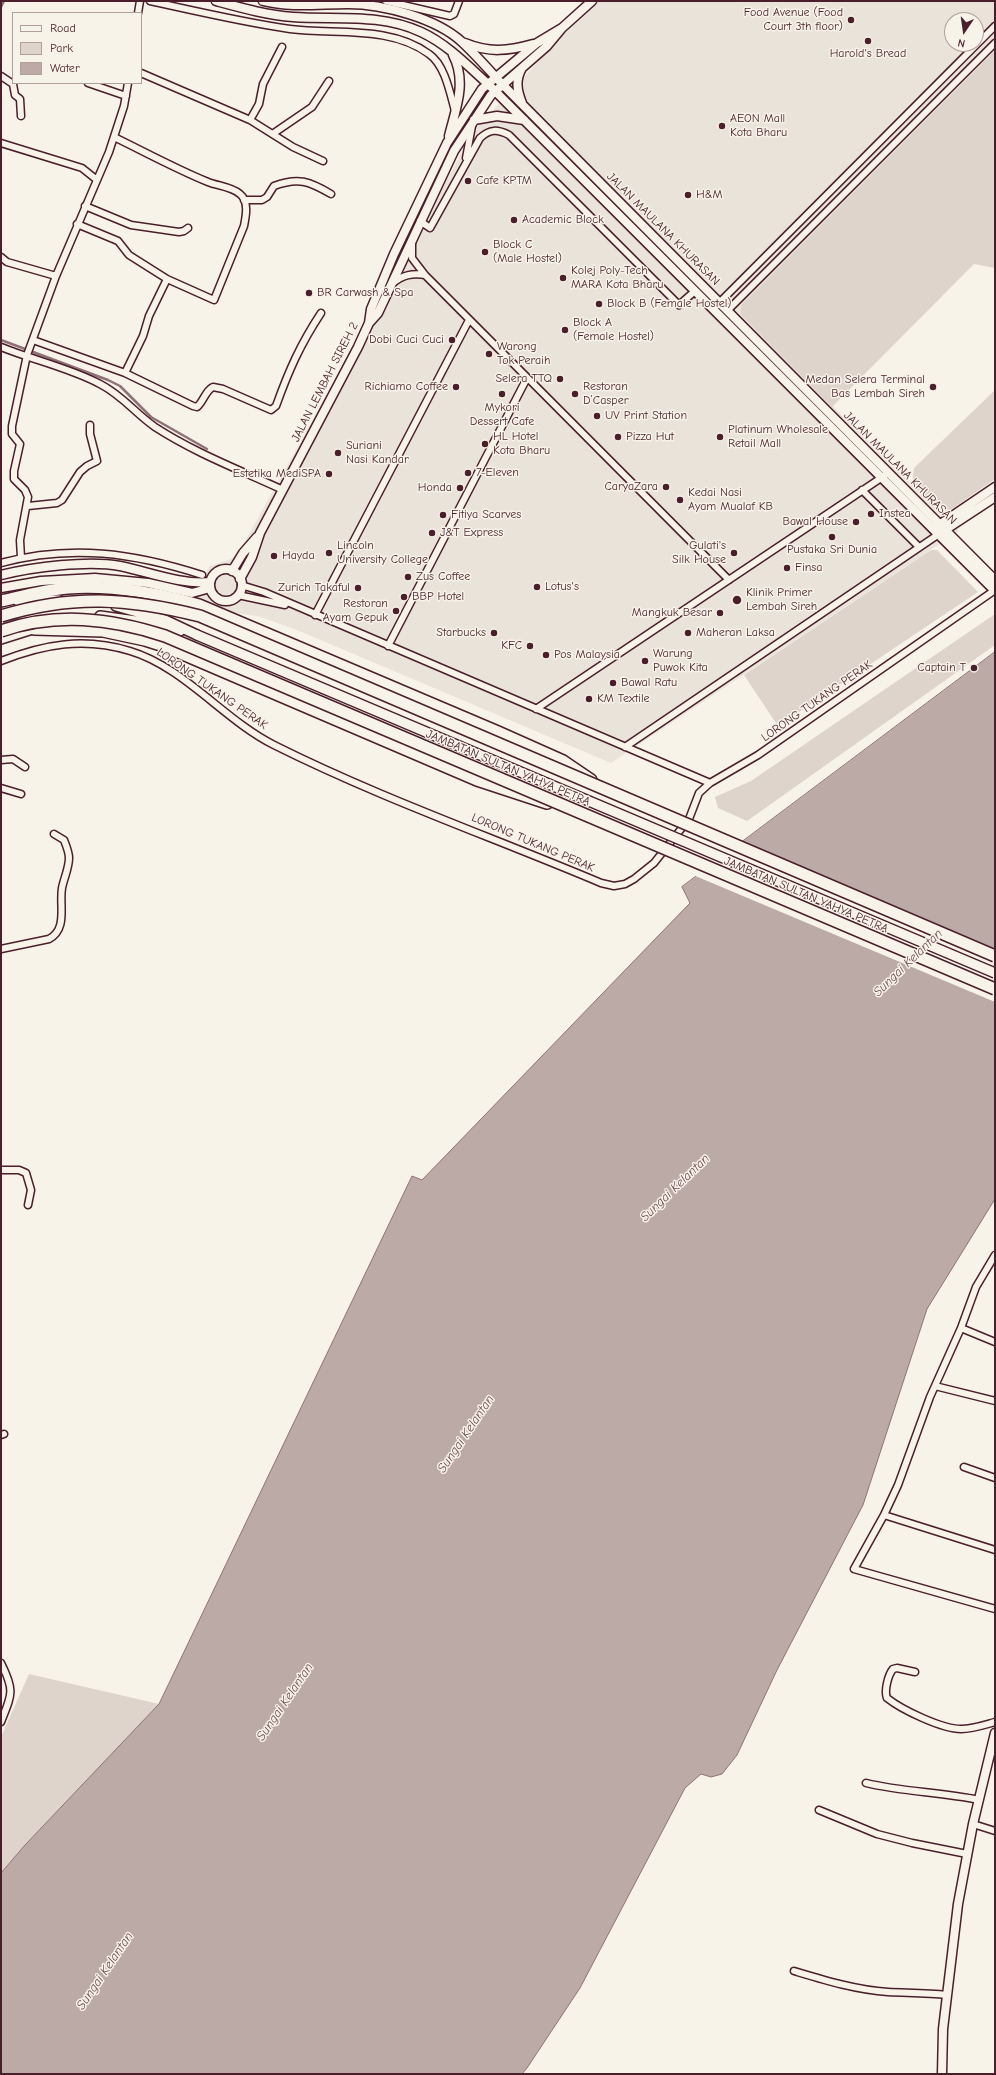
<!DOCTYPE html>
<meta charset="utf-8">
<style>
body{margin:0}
#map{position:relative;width:996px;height:2075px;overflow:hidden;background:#f7f3e8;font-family:"Comic Neue",sans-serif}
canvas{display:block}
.frame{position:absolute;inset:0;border:2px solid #4a1f2b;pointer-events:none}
.legend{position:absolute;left:12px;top:12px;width:130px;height:72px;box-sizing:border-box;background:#f7f3e8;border:1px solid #b29e9c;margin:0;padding:5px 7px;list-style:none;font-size:12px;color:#4a1f2b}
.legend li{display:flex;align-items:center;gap:8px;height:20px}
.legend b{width:20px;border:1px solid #b29e9c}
.north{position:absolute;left:944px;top:12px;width:40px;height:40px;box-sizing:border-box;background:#f7f3e8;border:1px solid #b29e9c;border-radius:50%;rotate:193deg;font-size:11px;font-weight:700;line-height:16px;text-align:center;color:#4a1f2b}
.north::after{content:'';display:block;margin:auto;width:14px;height:18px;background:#4a1f2b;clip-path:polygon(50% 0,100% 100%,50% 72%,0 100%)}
</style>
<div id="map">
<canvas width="996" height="2075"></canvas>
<div class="frame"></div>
<ul class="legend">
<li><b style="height:5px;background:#f7f3e8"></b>Road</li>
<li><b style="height:11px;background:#ded4cc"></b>Park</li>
<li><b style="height:11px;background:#bcaaa7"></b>Water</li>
</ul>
<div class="north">N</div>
</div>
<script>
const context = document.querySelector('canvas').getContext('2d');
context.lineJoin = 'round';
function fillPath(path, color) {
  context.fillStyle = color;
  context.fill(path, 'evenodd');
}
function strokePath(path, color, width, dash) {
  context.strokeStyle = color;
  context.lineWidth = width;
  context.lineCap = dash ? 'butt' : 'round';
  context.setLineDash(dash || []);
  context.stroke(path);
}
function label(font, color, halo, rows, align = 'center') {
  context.font = font + ' "Comic Neue",sans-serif';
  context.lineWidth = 3;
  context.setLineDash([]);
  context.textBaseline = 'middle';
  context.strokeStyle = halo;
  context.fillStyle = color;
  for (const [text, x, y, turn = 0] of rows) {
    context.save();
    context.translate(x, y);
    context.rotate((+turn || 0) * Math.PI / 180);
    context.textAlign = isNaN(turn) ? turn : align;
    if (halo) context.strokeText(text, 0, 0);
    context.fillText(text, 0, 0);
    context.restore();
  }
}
const built = new Path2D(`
 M595,1H995V50L741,305V315L959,531L611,763L297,630L258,616L226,612L194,600L203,577L210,566L231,559L239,552L475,129ZM952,20H976V44H952Z`);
const green = new Path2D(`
 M995,50V268L974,264L832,407L741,315V305Z
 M995,390V479L943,515L912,484L914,468Z
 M931,550H937L978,592L778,726L744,675Z
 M995,614V645L747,821L718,808L715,797L751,781Z
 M29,1674L159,1704L25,1845L1,1873V1737Z`);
const water = new Path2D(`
 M995,652V1199L927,1309L863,1505L777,1670L737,1755L722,1774L711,1777L701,1774L685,1788L580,1988L527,2068L522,2074H1V1873L25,1845L159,1704L412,1176L422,1180L690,903L682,887Z`);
const pier = new Path2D(`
 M738,841L995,953V1002L693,875Z`);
const stream = new Path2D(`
 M1,7L4,1
 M1,340L108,380L120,386L151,417L207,449`);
const minor = new Path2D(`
 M150,1C196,11 242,22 290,29C335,35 390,25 429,54C445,65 450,93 455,111
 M386,1L450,16L454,14L459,1
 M138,13L140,1
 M141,73L250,120L293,147L323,161
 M1,76L13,84L15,95L20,99L21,116
 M88,83L126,96
 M250,120L259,104L263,84L282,47
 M274,133L312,107L329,81
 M1,143L82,168L97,180
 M466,158L472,126
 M244,200H262L267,197L274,186C298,177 309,181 331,194
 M85,206L131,225L179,232L184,231L188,228
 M420,221L430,228L480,138C490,129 497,129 509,135L679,305L695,291
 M77,224L118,241L129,255L167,279L214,300L244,226C246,216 249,201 240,194C232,187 218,186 208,182C176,169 145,152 114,137
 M412,243V258L425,275L729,580
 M1,257L7,262L56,276
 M393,283C403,275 412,273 425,275
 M719,303L995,26
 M727,311L995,43
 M33,340L125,373L193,406L197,407C204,401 205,391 213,387L223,389L271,410L276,406C289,370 300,345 321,313
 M1,347C33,360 70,368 100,384C122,395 136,414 155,427C195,453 240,470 283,490
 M125,373L143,336L149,316L167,279
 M862,490L919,547
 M28,506L57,503L62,500L80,472L87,466L97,461L90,434V425
 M21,558L20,540L28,497L25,490L14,479V471L20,444L12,434V426L27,355L56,276L109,152L124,106L128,83
 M1,563C71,544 134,553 202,575
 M241,585L264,592L710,783
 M238,595L285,605
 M315,615L469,320
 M388,646L527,378
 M1,661C45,644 84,637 130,651C184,667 224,720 274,745C380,798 492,837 601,883L614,886L625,884L634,879L654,863L689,819L699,793L710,783L758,755L995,590
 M536,709L884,476
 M625,747L939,534
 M1,760L13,759L25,767
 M1,788L21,794
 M1,949L49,939C68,929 59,905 62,888C64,878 69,868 69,858C69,852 66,845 64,840L54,834
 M1,1170H19L26,1173L31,1190L28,1205
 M995,1255L976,1287L961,1328L930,1397L898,1485L884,1515L854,1569L995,1609
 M961,1328L995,1342
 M935,1386L995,1401
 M1,1435L4,1434
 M964,1467L995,1478
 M884,1515L995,1550
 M1,1663C15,1691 12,1694 1,1722
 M915,1672L897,1668L893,1669C888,1675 884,1691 887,1698C902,1710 942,1729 961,1729C972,1729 984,1725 995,1722
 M866,1783C903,1792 941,1792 979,1800
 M819,1810L877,1834L912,1843L967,1854
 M973,1824L995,1831
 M794,1971C824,1980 856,1990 888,1992C908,1993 927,1993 947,1995`);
const tertiary = new Path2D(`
 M216,1C242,8 267,15 293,17C337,20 380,13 421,32C447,44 467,65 488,84L994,590
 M263,1C290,8 320,4 348,4C383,4 436,18 462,42C476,55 489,70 502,84L995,580
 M465,43C489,53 508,51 533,44
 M522,68C515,80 517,91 522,103
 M474,120L497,116L524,120
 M449,136C456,108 467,82 453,55
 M369,323L378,313L454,151L491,95L547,46L562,28L592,1
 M936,527L995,487
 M942,532L995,497
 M210 585a16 16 0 1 1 32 0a16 16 0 1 1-32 0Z
 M232,571L243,553L257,537
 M1,575C33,567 88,560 120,566C149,572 181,585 210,582
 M240,579L252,557L260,533L358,347L369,323L371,309L394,254L447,143L482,89L537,43L562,28
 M1,588L41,581L95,578L148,583L192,593L210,588
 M942,2074L943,2029L958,1904L973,1824L995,1733`);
const secondary = new Path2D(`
 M18,601L59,600
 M116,606L165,620L197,635
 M100,616L136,621L180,631
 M1,639L39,627`);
const trunk = new Path2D(`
 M1,601C23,596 45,590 68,588C111,585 157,593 199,605L498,732L563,761L591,780
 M34,629L103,631L145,640L164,646L477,780L547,803`);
const secondaryBridge = new Path2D(`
 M197,635L995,973`);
const trunkBridge = new Path2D(`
 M1,616C73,594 128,598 200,616L995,956
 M1,631C56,612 110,618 165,636L995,989`);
const markers = [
 [851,20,4,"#4a1f2b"],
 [868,41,4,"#4a1f2b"],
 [722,126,4,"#4a1f2b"],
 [468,181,4,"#4a1f2b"],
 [688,195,4,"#4a1f2b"],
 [514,220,4,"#4a1f2b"],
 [485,252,4,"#4a1f2b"],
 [563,278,4,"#4a1f2b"],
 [309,293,4,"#4a1f2b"],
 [599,304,4,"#4a1f2b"],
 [565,330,4,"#4a1f2b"],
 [452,340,4,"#4a1f2b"],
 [489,354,4,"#4a1f2b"],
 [560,379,4,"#4a1f2b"],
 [456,387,4,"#4a1f2b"],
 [933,387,4,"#4a1f2b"],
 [502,394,4,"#4a1f2b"],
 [575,394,4,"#4a1f2b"],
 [597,416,4,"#4a1f2b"],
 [618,437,4,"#4a1f2b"],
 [720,437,4,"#4a1f2b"],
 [485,444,4,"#4a1f2b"],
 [338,453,4,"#4a1f2b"],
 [468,473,4,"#4a1f2b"],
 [329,474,4,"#4a1f2b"],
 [666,487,4,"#4a1f2b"],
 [460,488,4,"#4a1f2b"],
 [680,500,4,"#4a1f2b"],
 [871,514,4,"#4a1f2b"],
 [443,515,4,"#4a1f2b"],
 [856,522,4,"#4a1f2b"],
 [432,533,4,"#4a1f2b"],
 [832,537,4,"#4a1f2b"],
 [329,553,4,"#4a1f2b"],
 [734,553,4,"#4a1f2b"],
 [274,556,4,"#4a1f2b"],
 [787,568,4,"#4a1f2b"],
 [408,577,4,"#4a1f2b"],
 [537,587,4,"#4a1f2b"],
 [358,588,4,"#4a1f2b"],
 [404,597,4,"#4a1f2b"],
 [737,600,5,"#4a1f2b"],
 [396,611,4,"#4a1f2b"],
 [720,613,4,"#4a1f2b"],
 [494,633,4,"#4a1f2b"],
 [688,633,4,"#4a1f2b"],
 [530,646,4,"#4a1f2b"],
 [546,655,4,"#4a1f2b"],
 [645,661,4,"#4a1f2b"],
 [974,668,4,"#4a1f2b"],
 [613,683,4,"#4a1f2b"],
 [589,699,4,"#4a1f2b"]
];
const poiNames = [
 ["Food Avenue (Food",843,13,"right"],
 ["Court 3th floor)",843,27,"right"],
 ["Harold's Bread",868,54,"center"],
 ["AEON Mall",730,119],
 ["Kota Bharu",730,133],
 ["Cafe KPTM",476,181],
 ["H&M",696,195],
 ["Academic Block",522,220],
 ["Block C",493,245],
 ["(Male Hostel)",493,259],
 ["Kolej Poly-Tech",571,271],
 ["MARA Kota Bharu",571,285],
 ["BR Carwash & Spa",317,293],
 ["Block B (Female Hostel)",607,304],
 ["Block A",573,323],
 ["(Female Hostel)",573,337],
 ["Dobi Cuci Cuci",444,340,"right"],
 ["Warong",497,347],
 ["Tok Peraih",497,361],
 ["Selera TTQ",552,379,"right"],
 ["Medan Selera Terminal",925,380,"right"],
 ["Bas Lembah Sireh",925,394,"right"],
 ["Richiamo Coffee",448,387,"right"],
 ["Restoran",583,387],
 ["D’Casper",583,401],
 ["Mykori",502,408,"center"],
 ["Dessert Cafe",502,422,"center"],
 ["UV Print Station",605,416],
 ["Platinum Wholesale",728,430],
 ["Retail Mall",728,444],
 ["HL Hotel",493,437],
 ["Kota Bharu",493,451],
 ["Pizza Hut",626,437],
 ["Suriani",346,446],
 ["Nasi Kandar",346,460],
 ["7-Eleven",476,473],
 ["Estetika MediSPA",321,474,"right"],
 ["CaryaZara",658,487,"right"],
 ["Honda",452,488,"right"],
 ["Kedai Nasi",688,493],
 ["Ayam Mualaf KB",688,507],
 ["Instea",879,514],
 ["Fitiya Scarves",451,515],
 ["Bawal House",848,522,"right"],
 ["J&T Express",440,533],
 ["Lincoln",337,546],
 ["University College",337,560],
 ["Gulati's",726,546,"right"],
 ["Silk House",726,560,"right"],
 ["Pustaka Sri Dunia",832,550,"center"],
 ["Hayda",282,556],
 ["Finsa",795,568],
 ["Zus Coffee",416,577],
 ["Lotus's",545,587],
 ["Zurich Takaful",350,588,"right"],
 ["Klinik Primer",746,593],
 ["Lembah Sireh",746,607],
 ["BBP Hotel",412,597],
 ["Restoran",388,604,"right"],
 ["Ayam Gepuk",388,618,"right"],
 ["Mangkuk Besar",712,613,"right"],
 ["Starbucks",486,633,"right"],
 ["Maheran Laksa",696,633],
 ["KFC",522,646,"right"],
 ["Warung",653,654],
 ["Puwok Kita",653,668],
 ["Pos Malaysia",554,655],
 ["Captain T",966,668,"right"],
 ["Bawal Ratu",621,683],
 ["KM Textile",597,699]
];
const streetNames = [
 ["JALAN MAULANA KHURASAN",663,229,45],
 ["JALAN LEMBAH SIREH 2",325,382,-63],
 ["JALAN MAULANA KHURASAN",900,468,45],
 ["LORONG TUKANG PERAK",212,689,35],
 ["LORONG TUKANG PERAK",817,701,-35],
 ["JAMBATAN SULTAN YAHYA PETRA",508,768,23],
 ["LORONG TUKANG PERAK",533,843,23],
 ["JAMBATAN SULTAN YAHYA PETRA",806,895,23]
];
const waterNames = [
 ["Sungai Kelantan",908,963,-44],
 ["Sungai Kelantan",675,1188,-44],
 ["Sungai Kelantan",466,1434,-56],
 ["Sungai Kelantan",285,1702,-56],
 ["Sungai Kelantan",105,1971,-56]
];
fillPath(built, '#eae3da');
fillPath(green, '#ded4cc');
fillPath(water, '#bcaaa7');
strokePath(water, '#8e7275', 1);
fillPath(pier, '#f7f3e8');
strokePath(stream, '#8e7275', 2.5);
strokePath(minor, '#4a1f2b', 9);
strokePath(tertiary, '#4a1f2b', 11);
strokePath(secondary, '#4a1f2b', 12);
strokePath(trunk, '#4a1f2b', 14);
strokePath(minor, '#f7f3e8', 6);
strokePath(tertiary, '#f7f3e8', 8);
strokePath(secondary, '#f7f3e8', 9);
strokePath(trunk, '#f7f3e8', 11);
strokePath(secondaryBridge, '#4a1f2b', 12, []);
strokePath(trunkBridge, '#4a1f2b', 14, []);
strokePath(secondaryBridge, '#f7f3e8', 9);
strokePath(trunkBridge, '#f7f3e8', 11);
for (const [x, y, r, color] of markers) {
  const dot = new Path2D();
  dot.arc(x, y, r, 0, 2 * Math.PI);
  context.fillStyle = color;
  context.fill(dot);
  strokePath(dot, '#f7f3e8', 1.5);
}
label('12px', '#4a1f2b', '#f7f3e8', poiNames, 'left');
label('12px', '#4a1f2b', '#f7f3e8', streetNames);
label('italic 13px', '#6c4950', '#f7f3e8', waterNames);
</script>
